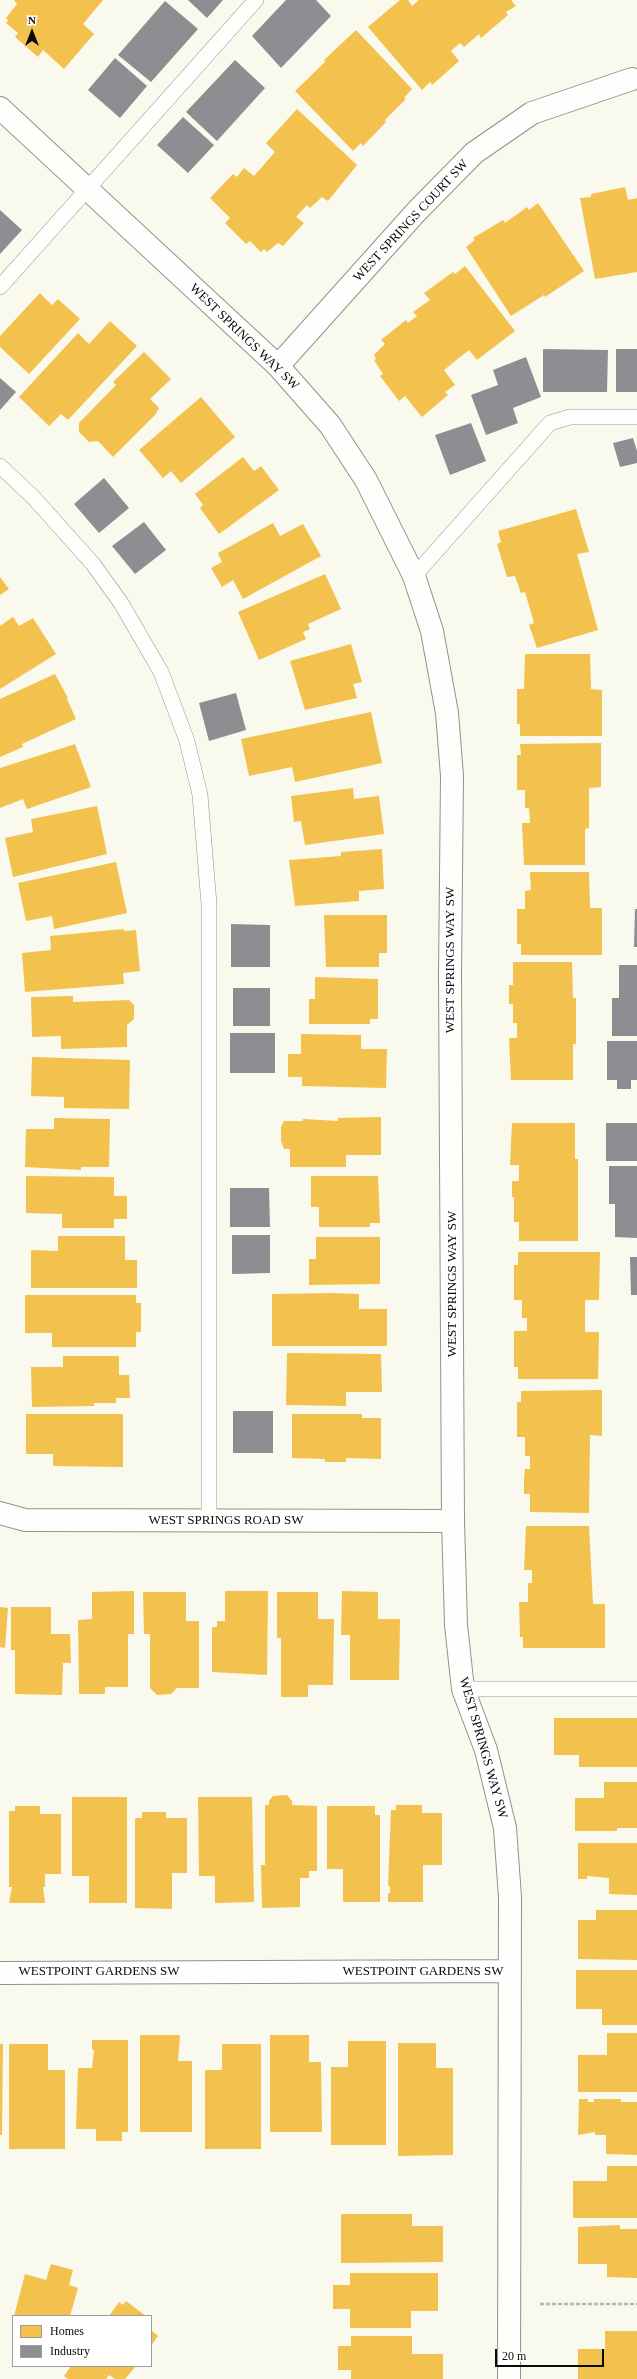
<!DOCTYPE html>
<style>
body{margin:0}
#map{position:relative;width:637px;height:2379px;overflow:hidden;background:#faf9ed;font-family:Georgia,serif}
canvas{display:block}
.legend{position:absolute;left:12px;top:2315px;width:140px;height:52px;box-sizing:border-box;background:#fff;border:1px solid #9d9d9d;margin:0;padding:5px 7px;list-style:none;font-size:12px;color:#0a0a0a}
.legend li{display:flex;align-items:center;gap:8px;height:20px}
.legend b{width:20px;border:1px solid #9d9d9d}
.north{position:absolute;left:12px;top:12px;width:40px;height:40px;-webkit-text-stroke:3px #fff;paint-order:stroke;rotate:0deg;font-size:11px;font-weight:700;line-height:16px;text-align:center;color:#0a0a0a}
.north::after{content:'';display:block;margin:auto;width:14px;height:18px;background:#0a0a0a;clip-path:polygon(50% 0,100% 100%,50% 72%,0 100%)}
.scale{position:absolute;left:495px;top:2349px;width:109px;height:18px;box-sizing:border-box;border:2px solid #0a0a0a;border-top:0;padding-left:5px;font-size:12px;line-height:14px;white-space:nowrap;color:#0a0a0a;-webkit-text-stroke:3px #fff;paint-order:stroke}
</style>
<div id="map">
<canvas width="637" height="2379"></canvas>
<ul class="legend">
<li><b style="height:11px;background:#f2c14e"></b>Homes</li>
<li><b style="height:11px;background:#8d8d92"></b>Industry</li>
</ul>
<div class="north">N</div>
<div class="scale">20 m</div>
</div>
<script>
const context = document.querySelector('canvas').getContext('2d');
context.lineJoin = 'round';
function fillPath(path, color) {
  context.fillStyle = color;
  context.fill(path, 'evenodd');
}
function strokePath(path, color, width, dash) {
  context.strokeStyle = color;
  context.lineWidth = width;
  context.lineCap = dash ? 'butt' : 'round';
  context.setLineDash(dash || []);
  context.stroke(path);
}
function label(font, color, halo, rows, align = 'center') {
  context.font = font + ' Georgia,serif';
  context.lineWidth = 4;
  context.setLineDash([]);
  context.textBaseline = 'middle';
  context.strokeStyle = halo;
  context.fillStyle = color;
  for (const [text, x, y, turn = 0] of rows) {
    context.save();
    context.translate(x, y);
    context.rotate((+turn || 0) * Math.PI / 180);
    context.textAlign = isNaN(turn) ? turn : align;
    if (halo) context.strokeText(text, 0, 0);
    context.fillText(text, 0, 0);
    context.restore();
  }
}
const homes = new Path2D(`
 M14,0H103L83,24L94,34L64,69L43,50L38,57L15,37L18,33L6,23L8,21L6,18L17,4Z
 M400,0H408L412,6L419,0H511L516,6L506,12L508,15L481,38L479,34L464,47L460,43L451,51L459,61L432,85L430,82L422,90L368,27Z
 M356,30L412,89L404,98L406,99L385,120L386,122L363,146L361,143L353,151L295,91L325,62L324,60Z
 M297,109L357,165L328,201L322,197L310,208L307,205L296,217L304,223L283,246L278,243L267,252L264,249L261,252L250,241L246,244L225,223L230,218L210,198L233,174L237,177L244,168L254,176L275,152L266,143Z
 M625,187L628,200L637,198V272L595,279L580,198L591,197V194Z
 M538,203L584,271L545,297L544,295L511,316L466,247L475,240L473,238L503,220L505,223L527,207L529,210Z
 M465,266L515,331L477,360L469,350L444,370L455,385L445,392L448,395L422,417L405,396L399,401L380,376L383,374L374,360L376,359L374,355L385,344L381,340L406,320L408,323L417,316L413,312L430,300L424,293L453,272L455,274Z
 M40,293L52,305L58,299L80,319L29,374L0,347V336Z
 M110,321L137,346L68,420L61,414L49,426L19,397L78,333L89,344Z
 M144,352L171,379L150,399L159,408L155,415L113,457L98,441L89,442L79,432V423L116,385L113,382Z
 M201,397L235,437L181,483L171,471L163,478L139,450Z
 M243,457L254,471L261,466L279,490L219,534L200,508L203,505L195,494Z
 M576,509L589,552L577,554L598,630L537,648L529,625L534,623L525,592L521,593L515,576L507,577L497,544L501,542L498,531Z
 M273,523L280,536L303,524L321,556L243,599L233,580L222,587L211,568L222,562L218,553Z
 M325,574L341,609L308,624L310,629L303,632L306,639L259,660L238,612Z
 M0,577L9,589L0,595Z
 M13,617L19,626L33,618L56,654L0,689V626Z
 M351,644L362,682L353,684L357,698L305,710L290,661Z
 M525,654H590L591,689L602,690V736H520V724H517V689H524Z
 M55,674L68,698L67,699L76,719L22,744L23,747L0,757V699Z
 M371,712L382,763L295,782L292,767L249,776L241,739Z
 M601,743V787L589,788V828L585,829V865H524L522,823H530L529,808H525V790H517V755H521L520,744Z
 M75,744L91,787L27,809L23,799L0,808V768Z
 M353,788L354,799L379,796L384,834L305,845L301,821L294,822L291,796Z
 M97,806L107,854L13,877L5,838L33,832L31,819Z
 M382,849L384,889L359,891V901L295,906L289,860L341,856V852Z
 M116,862L127,913L54,929L52,916L26,921L18,883Z
 M530,872H589L590,908H602V955H521V944H517V909H525V891L531,890Z
 M324,915H387V953H379V967H326Z
 M124,929V931L136,930L140,971L123,973L124,984L25,992L22,953L51,950L50,936Z
 M513,962H572L573,998H576V1044H573V1080H511L509,1038H517V1023H513V1004H509V985H513Z
 M315,977L378,979V1019H370V1024H309V999H315Z
 M73,996V1002L129,1000L134,1005V1019L127,1025V1047L61,1049V1036L32,1037L31,997Z
 M301,1034L361,1035V1049H387L386,1088L302,1086V1077H288V1054H301Z
 M32,1057L130,1060L129,1109L64,1108V1097L31,1096Z
 M381,1117V1155H346V1167H290V1149H284L281,1141V1127L284,1121H303V1119L338,1121V1118Z
 M54,1118L110,1119L109,1167H81V1170L25,1167L26,1129H54Z
 M512,1123H575V1159H578V1241H519V1222H514V1197H512V1181H519V1165H510Z
 M26,1176L114,1177V1196H127V1219H114V1228H62V1214L26,1213Z
 M311,1176H378L380,1223H370V1227H319V1207H311Z
 M58,1236H125V1260H137V1288H31V1250L58,1251Z
 M316,1237H380V1284L309,1285V1259H316Z
 M518,1252H600L599,1300H585V1332H599L598,1379H518V1367H514V1331H527V1318H522V1300H514V1265H518Z
 M332,1293L359,1294V1309H387V1346H272V1294Z
 M25,1295H136V1303H141V1332H136V1347H52V1333H25Z
 M287,1353L381,1354L382,1392H346V1406L286,1405Z
 M63,1356H119V1375H129L130,1398H116V1403H94V1406L32,1407L31,1367H63Z
 M602,1390V1436L590,1435L589,1513L530,1512V1494H524V1479L525,1469H530V1456H525V1437H517V1402H521V1391Z
 M26,1414H123V1467L53,1466V1454H26Z
 M292,1414H362V1418H381V1459L346,1458V1462H325V1459L292,1458Z
 M526,1526H589L593,1604H605V1648H523V1637H520L519,1602H528V1583H532V1570H524Z
 M134,1591V1634H128V1687H105V1694H79L78,1620L92,1619V1592Z
 M225,1591H268L267,1675L212,1672V1627H217V1621H225Z
 M342,1591L378,1592V1619H400L399,1680H350V1635H341Z
 M143,1592H186V1621H199V1688H177L171,1694L157,1695L150,1688V1634H144Z
 M277,1592H318V1619H334L333,1685H308V1697H281V1638H277Z
 M0,1607L8,1608L5,1648L0,1647Z
 M11,1607H51V1634H70L71,1663H63L62,1695L15,1694V1650H11Z
 M554,1718H637V1767H579V1755H554Z
 M604,1782H637V1828H617V1831H575V1798H604Z
 M287,1795L292,1801V1805L317,1806V1871H309V1878H300V1907L262,1908L261,1865H265V1805H269V1801L273,1796Z
 M72,1797H127V1903H89V1876H72Z
 M198,1797H252L254,1902L215,1903V1876H199Z
 M396,1805H422V1813H442V1865H423V1902H388V1893H390V1886H388L391,1810H396Z
 M15,1806H40V1814H61V1874H45V1887H43L45,1903H9L12,1887H9V1811H15Z
 M327,1806H375V1815H380V1902H343V1869H327Z
 M142,1812H166V1818H187V1873H172V1909L135,1908V1818H142Z
 M578,1843H637V1895L609,1894V1878L587,1876V1879H578Z
 M596,1910H637V1960L578,1959V1920H596Z
 M576,1970H637V2025H602V2009H576Z
 M607,2033H637V2092H578V2055H607Z
 M140,2035H180L178,2061H192V2132H140Z
 M270,2035H309V2062H321L322,2132H270Z
 M92,2040H128V2132H122V2141H96V2129H76L78,2068H92L94,2050H92Z
 M348,2041H386V2145H331V2067H348Z
 M398,2043H436V2068H453V2155L398,2156Z
 M0,2044H3L2,2135H0Z
 M9,2044H48V2070H65V2149H9Z
 M222,2044H261V2149H205V2070H222Z
 M579,2099H588V2102H594V2099H621V2102H637V2155L606,2154V2135H595V2132L578,2135Z
 M607,2166H637V2218H573V2181H607Z
 M341,2214H412V2226H443V2262L341,2263Z
 M620,2225V2229H637V2278L607,2277V2264H578V2227Z
 M51,2264L73,2270L69,2285L78,2288L70,2316H14L25,2274L46,2280Z
 M350,2273H438V2311H411V2328H350V2309H333V2285H350Z
 M126,2301L146,2316H109L119,2302L123,2305Z
 M151,2330L158,2336L151,2346Z
 M605,2331H637V2379H578V2349H605Z
 M351,2336H412V2354H443V2379H351V2370H338V2346H351Z
 M71,2366H136L125,2379H115L109,2375L106,2379H68L64,2376Z`);
const industry = new Path2D(`
 M188,0H223L207,18Z
 M286,0H316L331,16L281,68L252,36Z
 M165,1L198,29L151,82L118,55Z
 M115,58L147,86L120,118L88,90Z
 M235,60L265,88L217,141L186,112Z
 M183,117L214,145L188,173L157,145Z
 M0,210L22,230L0,254Z
 M543,349L608,350L607,392H543Z
 M616,349H637V392H616Z
 M526,357L541,397L513,408L518,423L486,435L471,395L498,385L493,370Z
 M0,378L16,392L0,410Z
 M471,423L486,461L450,475L435,435Z
 M633,438L637,451V463L620,467L613,443Z
 M104,478L129,508L99,533L74,504Z
 M144,522L166,550L135,574L112,546Z
 M236,693L246,730L209,741L199,703Z
 M635,909H637V947H634Z
 M231,924L270,925V967H231Z
 M619,965H637V1036H612V998H619Z
 M233,988H270V1026H233Z
 M230,1033H275V1073H230Z
 M607,1041H637V1080H631V1089H617V1080H607Z
 M606,1123H637V1161H606Z
 M609,1166H637V1238L615,1237V1204H609Z
 M230,1188H269L270,1227H230Z
 M232,1235H270V1273L232,1274Z
 M630,1257H637V1295H631Z
 M233,1411H273V1453H233Z`);
const path = new Path2D(`
 M540,2304H637`);
const lane = new Path2D(`
 M0,287L256,0
 M0,466L33,497L93,564L121,603L161,672L187,741L200,795L209,904V1521
 M414,576L550,423L570,417H637
 M463,1689H637`);
const street = new Path2D(`
 M0,108L278,366L330,425L366,480L414,576L432,631L447,713L452,776L450,974L453,1521L456,1625L463,1689L486,1750L505,1828L510,1897L509,2379
 M278,366L417,211L474,153L532,113L632,79
 M0,1513L25,1520L453,1521
 M0,1973L509,1971`);
const streetNames = [
 ["WEST SPRINGS COURT SW",411,221,-47],
 ["WEST SPRINGS WAY SW",244,337,44],
 ["WEST SPRINGS WAY SW",451,960,-90],
 ["WEST SPRINGS WAY SW",453,1284,-90],
 ["WEST SPRINGS ROAD SW",226,1521],
 ["WEST SPRINGS WAY SW",483,1748,74],
 ["WESTPOINT GARDENS SW",99,1972],
 ["WESTPOINT GARDENS SW",423,1972]
];
fillPath(homes, '#f2c14e');
fillPath(industry, '#8d8d92');
strokePath(lane, '#92928c', 16);
strokePath(street, '#92928c', 24);
strokePath(path, '#b7b7b5', 2.5, [4, 2]);
strokePath(lane, '#fefefc', 15);
strokePath(street, '#fefefc', 22);
label('13px', '#0a0a0a', '#fff', streetNames);
</script>
